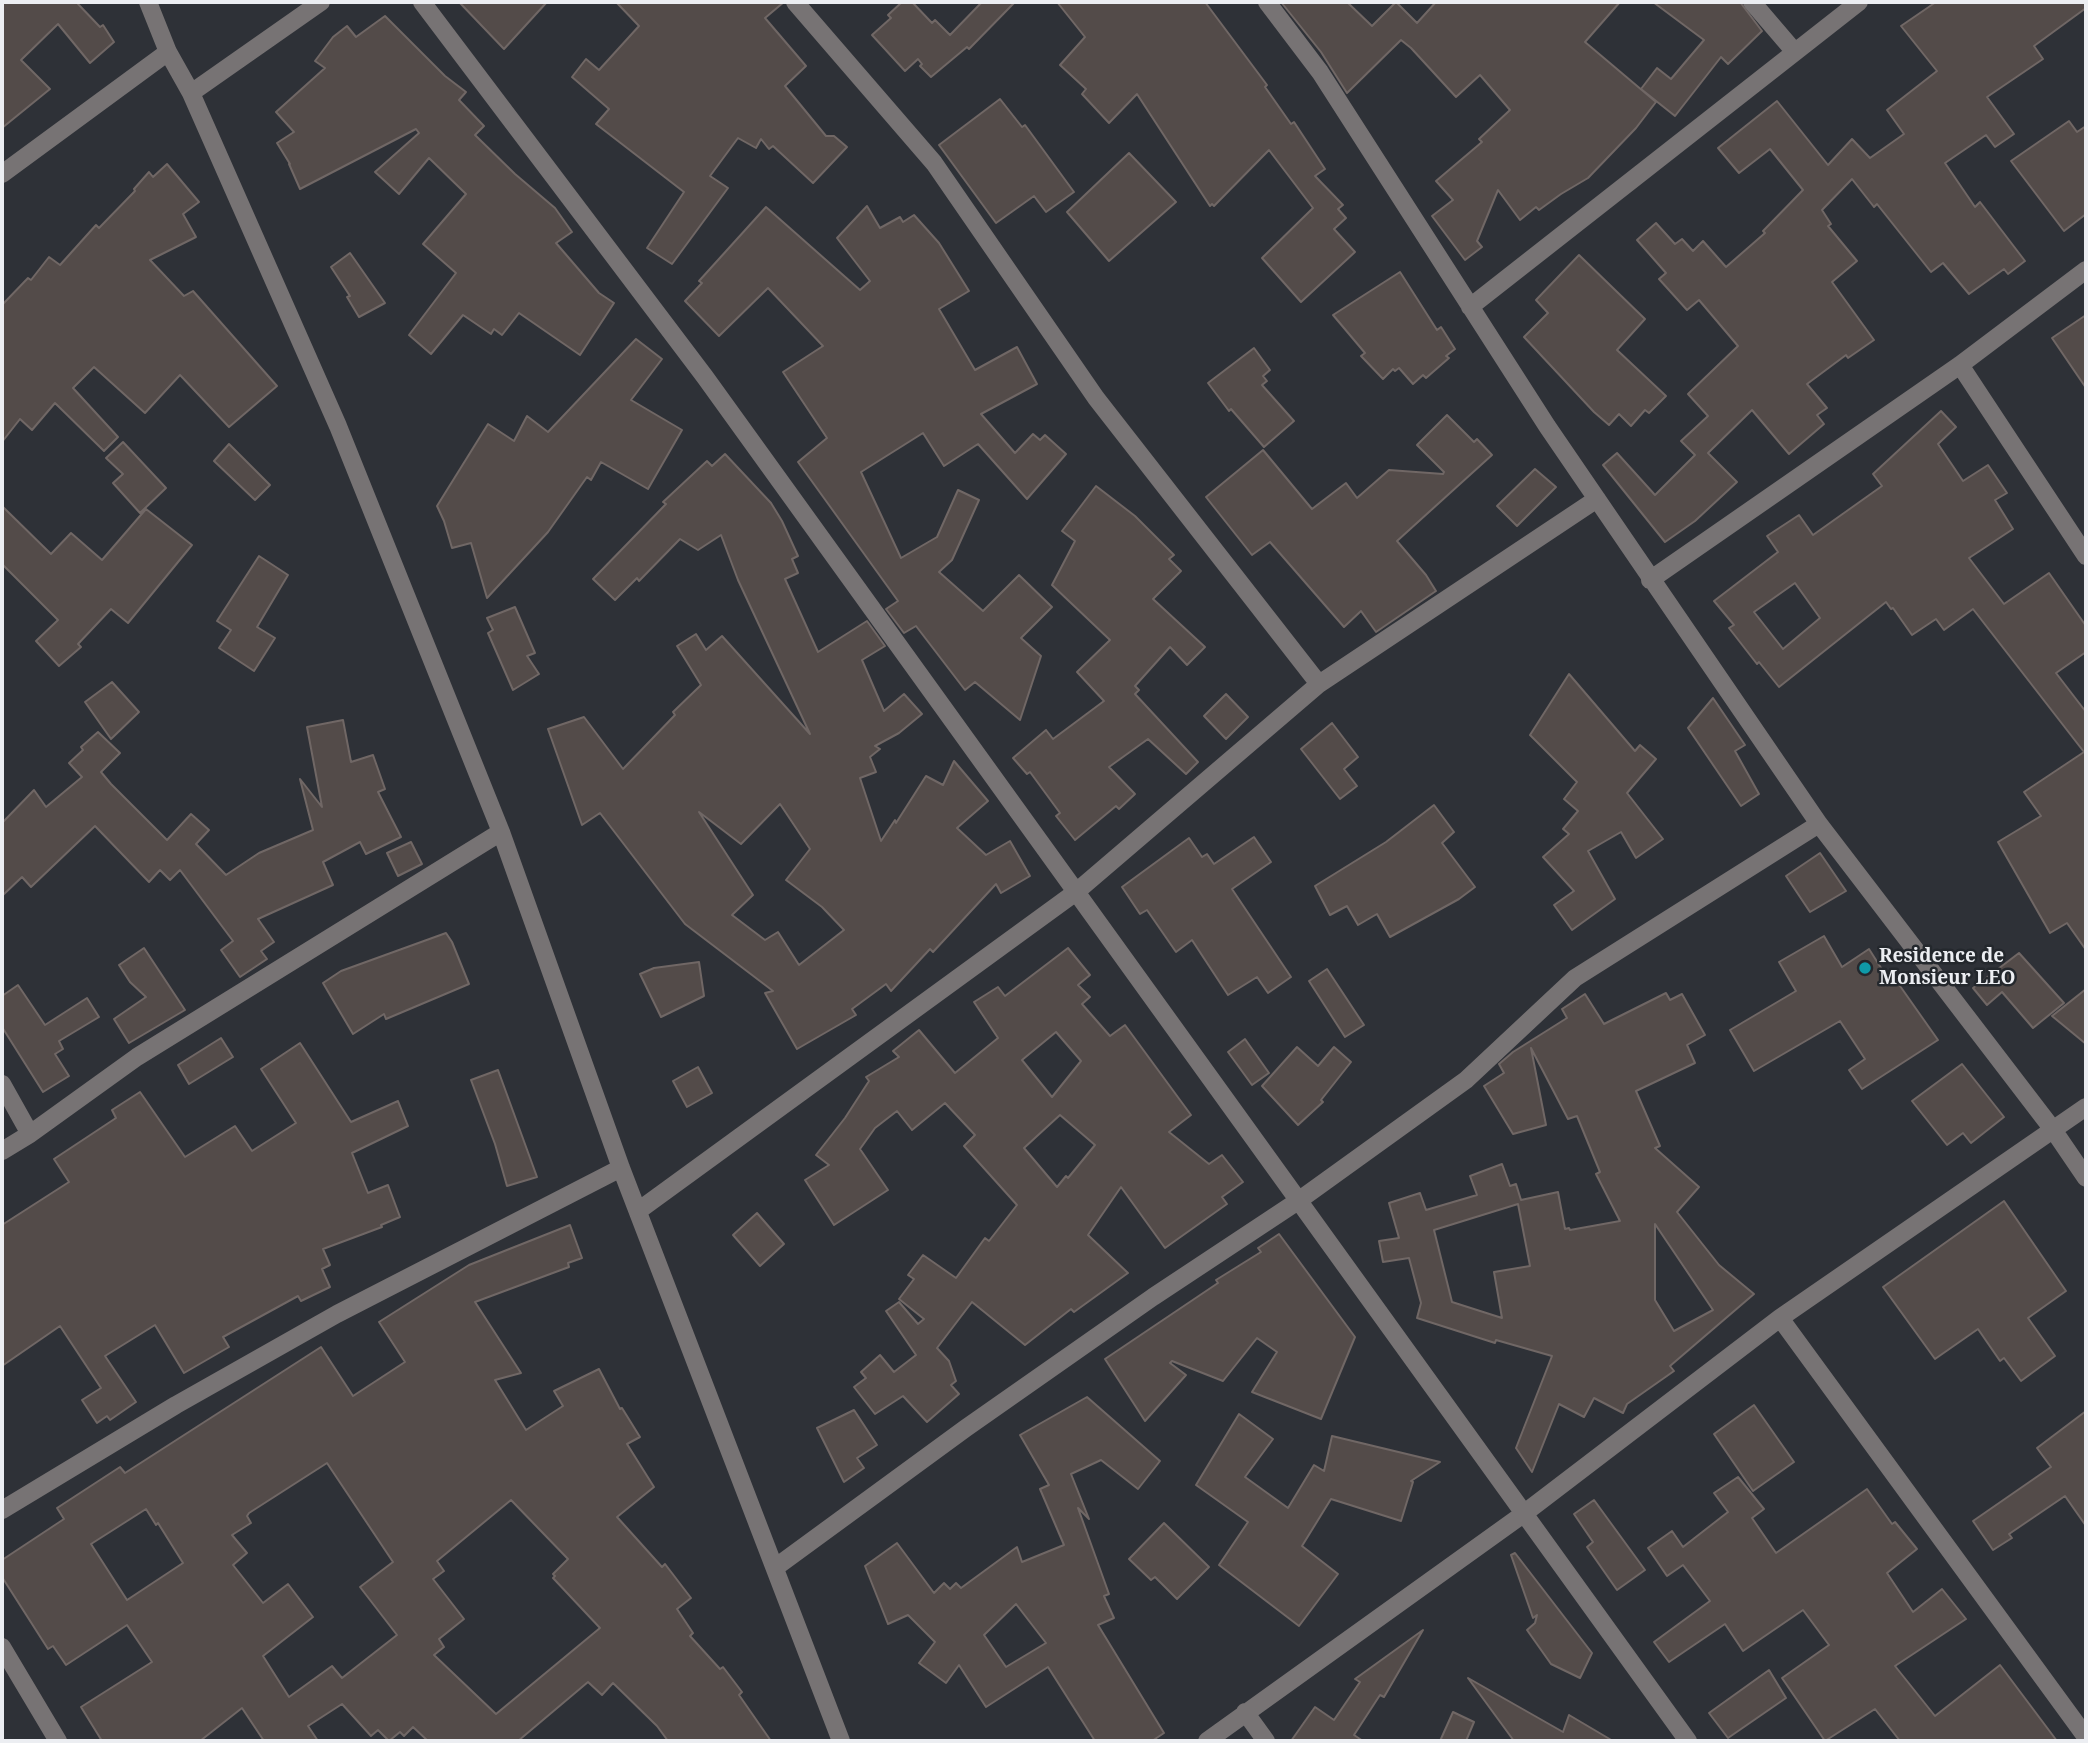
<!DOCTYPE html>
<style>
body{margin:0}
#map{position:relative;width:2088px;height:1743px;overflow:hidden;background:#2e3137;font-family:"Noto Serif",serif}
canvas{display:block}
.frame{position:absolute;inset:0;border:4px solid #eceef2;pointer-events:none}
</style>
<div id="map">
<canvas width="2088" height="1743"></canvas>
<div class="frame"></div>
</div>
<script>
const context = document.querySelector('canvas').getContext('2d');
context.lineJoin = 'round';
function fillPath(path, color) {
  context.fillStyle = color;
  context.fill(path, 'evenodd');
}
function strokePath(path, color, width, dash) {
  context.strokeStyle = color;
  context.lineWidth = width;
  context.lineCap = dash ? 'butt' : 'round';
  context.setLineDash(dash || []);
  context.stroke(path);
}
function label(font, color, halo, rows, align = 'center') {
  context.font = font + ' "Noto Serif",serif';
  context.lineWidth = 5;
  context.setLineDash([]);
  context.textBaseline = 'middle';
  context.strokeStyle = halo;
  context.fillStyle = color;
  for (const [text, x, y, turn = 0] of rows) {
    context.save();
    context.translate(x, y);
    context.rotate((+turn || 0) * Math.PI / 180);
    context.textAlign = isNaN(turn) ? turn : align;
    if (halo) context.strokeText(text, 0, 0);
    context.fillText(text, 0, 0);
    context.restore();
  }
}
const building = new Path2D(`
 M2,2H80L78,4L100,27L103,25L114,42L90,63L58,24L21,60L50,89L2,128Z
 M459,2H547L504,49Z
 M616,2H784L765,18L806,66L785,86L826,136H834L847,147L813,183L773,146L769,149L761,139L756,148L738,138L710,176L728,188L672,264L647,248L684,192L596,124L609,109L572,77L586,59L599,70L639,26Z
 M902,2H912L932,23L935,20L950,35L982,2H1015L969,49L967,47L931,77L920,66L922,64L918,59L905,71L872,35L891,18L888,15Z
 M1057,2H1205L1267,85L1265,87L1291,124L1294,122L1325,169L1315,176L1343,205L1338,209L1346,218L1334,229L1355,252L1301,302L1262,258L1313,208L1269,150L1214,206L1212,204L1210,206L1137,94L1109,123L1082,94L1086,89L1060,65L1085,37Z
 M1281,2H1347L1372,26L1396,2L1417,23L1436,2H1620L1585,42L1656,102L1636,128L1588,178L1561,194L1539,210L1536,207L1520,220L1498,190L1477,241L1482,247L1465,260L1432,216L1453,200L1436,181L1482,142L1479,139L1510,110L1480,75L1456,97L1411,48L1401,40L1347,93L1321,52Z
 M1653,2H1740L1762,31L1728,64L1721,57L1675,116L1641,89L1657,68L1671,79L1704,40Z
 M1936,2H2086V8L2034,46L2043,59L1987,97L2014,134L1995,147L1986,135L1945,163L1975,207L1980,202L2025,261L2008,274L2004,269L1969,294L1943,263L1931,272L1877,204L1874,207L1852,179L1822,210L1831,224L1828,226L1857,261L1832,282L1874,340L1848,358L1846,355L1807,384L1827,408L1817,415L1824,424L1789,454L1752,410L1708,453L1737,482L1695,521L1665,542L1603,465L1617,453L1655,495L1695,455L1681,441L1708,416L1688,394L1738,346L1699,300L1687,310L1659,279L1666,273L1637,240L1656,223L1675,244L1682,239L1693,251L1703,241L1726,267L1765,233L1763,231L1803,190L1770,149L1739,173L1718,148L1777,101L1828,165L1852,139L1870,158L1904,134L1887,110L1937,71L1901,26Z
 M385,16L445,76L466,92L459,100L484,126L475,135L515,174L555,208L572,232L556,243L599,293L614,303L580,355L519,313L502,335L494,329L491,334L463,315L431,354L409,335L456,273L423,244L466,194L429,158L399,194L375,172L419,133L416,129L300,189L289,164H290L277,143L294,132L276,112L325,68L315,61L333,37L347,26L356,37Z
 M1000,99L1022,127L1025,125L1074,192L1046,212L1034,196L996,223L939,145Z
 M2069,121L2077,132L2086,126V214L2064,231L2011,161Z
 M1129,153L1176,202L1109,261L1067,212Z
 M167,164L199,202L183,214L196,237L150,260L184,296L193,291L277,386L229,427L180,375L145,413L94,367L73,388L118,437L104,451L55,403L32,430L20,419L2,442V305L28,278L31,280L49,257L60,265L96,225L99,228L135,191L134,189L149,172L153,177Z
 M867,206L880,228L900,217L903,222L914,215L939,243L969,291L939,309L975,370L1017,347L1037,384L981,414L1015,453L1033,434L1040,440L1045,435L1066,454L1027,499L978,444L944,466L923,433L861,472L901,558L937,537L958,490L979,500L952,560L939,572L983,611L1019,575L1052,607L1021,638L1041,656L1020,720L975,682L965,690L916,626L904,633L886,609L898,601L798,462L827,438L783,372L823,346L768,288L719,336L685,301L702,283L699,281L766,207L860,290L870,281L837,238Z
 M350,253L385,303L359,317L347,297L350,296L331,267Z
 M1579,255L1645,319L1617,350L1666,396L1649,413L1645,410L1631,426L1619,414L1609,425L1594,412L1524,337L1548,313L1536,300Z
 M1400,272L1437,330L1441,327L1455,349L1446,356L1449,358L1426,378L1423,375L1413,384L1399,368L1395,371L1393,369L1383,379L1361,356L1365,353L1333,315Z
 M2086,315V388L2052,338Z
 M636,339L662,359L631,400L682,430L648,489L601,462L591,480L587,477L548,532L487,598L471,543L452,548L444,521L437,506L488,424L514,441L527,416L548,432Z
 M1254,348L1270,370L1263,376L1267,381L1262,385L1294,421L1264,447L1231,409L1229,411L1208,383Z
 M1941,411L1956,427L1938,444L1963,481L1988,465L2007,493L1995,500L2013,529L1969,558L2004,604L2049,573L2086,626V652L2056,673L2086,712V950L2067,923L2050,933L1998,842L2041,816L2024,792L2084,752L1973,609L1944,630L1936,619L1912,635L1893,608L1891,609L1886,602L1779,687L1759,662L1757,664L1729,628L1734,625L1714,601L1778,552L1767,536L1799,515L1813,535L1882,486L1873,474ZM1795,583L1820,618L1783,649L1754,612Z
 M1447,415L1474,442L1477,439L1492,455L1397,541L1426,575L1436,591L1376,632L1361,611L1344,627L1270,542L1252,555L1206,497L1263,450L1312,509L1346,483L1357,498L1389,470L1443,474L1444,472L1417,445Z
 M123,442L166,488L140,513L113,483L123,474L106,458Z
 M229,444L270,485L255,500L214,461Z
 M725,454L771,503L782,521L798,556L792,559L798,573L785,579L818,652L867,621L885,646L862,660L884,711L904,694L922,714L899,733L875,746L880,749L870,757L876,772L860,778L881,841L895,820L896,823L926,776L943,785L954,761L988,801L957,828L986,855L1010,841L1030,876L1001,893L996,884L933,952L930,949L891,991L886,984L852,1009L856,1015L797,1049L765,993L773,991L685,924L600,813L582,825L548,729L584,717L623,769L675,715L673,712L701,685L677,646L696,634L706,650L722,636L810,734L738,580L721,535L698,550L680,539L639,581L637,578L615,600L593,579L666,504L663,502L707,461L712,466ZM780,804L810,849L786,880L822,907L844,930L799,965L778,932L765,940L732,915L753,895L699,812L741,844Z
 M1535,469L1556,487L1517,526L1497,506Z
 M1096,486L1135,516L1174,555L1169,559L1181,571L1153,599L1205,647L1187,665L1170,647L1135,686L1139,690L1135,694L1198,762L1186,774L1148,739L1109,767L1135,794L1119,809L1116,806L1075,840L1056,816L1060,813L1030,772L1027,774L1013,758L1046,730L1053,739L1104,701L1077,672L1110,640L1052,585L1075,541L1062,531Z
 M2,506L51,554L71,533L102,560L146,509L192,545L128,623L111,609L78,644L81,647L59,666L36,641L58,620L2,564Z
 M259,556L288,575L257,627L275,638L254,671L219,648L231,630L217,621Z
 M515,607L535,653L527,656L539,674L513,690L488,633L493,630L487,618Z
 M1569,674L1635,751L1640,745L1656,759L1627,793L1663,839L1636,858L1621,832L1588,851L1615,899L1572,930L1554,905L1574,891L1543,857L1569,834L1563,829L1578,811L1564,799L1577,782L1530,735Z
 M112,682L139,712L111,739L85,702Z
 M1226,694L1248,717L1226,739L1204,716Z
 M1713,698L1745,745L1735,751L1759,794L1741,806L1688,728Z
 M343,720L351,762L373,755L385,789L378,792L401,837L366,854L360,842L323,862L333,885L258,919L274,942L261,951L267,959L240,977L221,950L233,941L180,870L170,880L160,870L149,882L95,826L31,887L22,877L2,896V823L34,790L46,807L82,777L69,763L83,750L81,747L98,732L120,753L101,772L111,784L167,840L191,814L209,830L196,844L226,875L259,853L313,830L300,779L322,807L307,727Z
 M1332,723L1358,757L1344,769L1357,786L1340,799L1301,749Z
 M1434,805L1454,832L1442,843L1475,887L1459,899L1390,937L1377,914L1358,925L1347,906L1330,915L1315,886L1386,842Z
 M1254,837L1271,862L1232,889L1291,977L1268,993L1257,977L1228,995L1192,940L1176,952L1147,910L1140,914L1122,887L1189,838L1202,857L1207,854L1214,864Z
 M411,842L422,864L398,876L387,853Z
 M1820,853L1846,891L1810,912L1786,876Z
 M446,933L452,942L469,984L386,1019L384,1014L353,1034L323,983L341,971Z
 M1824,936L1842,967L1869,949L1890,982L1893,976L1938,1040L1862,1089L1849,1070L1865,1059L1840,1021L1754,1071L1730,1030L1796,991L1779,962Z
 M144,948L185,1010L129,1043L114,1019L146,997L130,982L119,965Z
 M1068,948L1090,975L1078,985L1090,997L1082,1004L1110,1036L1125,1025L1191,1115L1169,1132L1209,1164L1222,1155L1243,1182L1222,1197L1227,1204L1165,1248L1121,1187L1088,1235L1128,1273L1074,1312L1071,1309L1025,1345L972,1302L937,1348L949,1361L956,1381L951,1385L959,1394L927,1422L903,1396L875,1414L854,1387L866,1378L861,1372L880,1355L894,1372L916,1355L886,1311L899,1302L918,1324L924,1319L899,1299L914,1279L908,1275L923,1255L956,1278L985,1238L989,1241L1017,1205L964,1146L975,1135L945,1103L912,1130L897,1111L875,1128L860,1149L888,1190L834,1225L805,1180L829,1165L816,1155L845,1118L869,1081L866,1077L899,1057L893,1051L919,1030L955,1073L998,1038L974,1002L998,987L1005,996ZM1056,1032L1081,1061L1052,1097L1022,1060ZM1060,1115L1095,1145L1068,1178L1066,1176L1057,1187L1024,1148Z
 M2019,953L2064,1003L2033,1028L2002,992L1987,1005L1973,988Z
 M699,962L704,996L661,1017L640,974L654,968Z
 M1327,969L1364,1025L1345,1037L1309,981Z
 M18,985L45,1025L87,998L99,1017L59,1041L63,1049L55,1054L69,1076L43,1092L2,1027V996Z
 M2086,989V1044L2052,1016Z
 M1666,993L1670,1000L1682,994L1705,1035L1687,1045L1695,1063L1636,1091L1660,1146L1655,1148L1699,1187L1677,1212L1719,1265L1754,1294L1670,1366L1674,1371L1627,1404L1623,1413L1594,1398L1584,1417L1559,1404L1532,1472L1516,1448L1552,1356L1496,1340L1495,1343L1417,1318L1421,1303L1409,1258L1383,1262L1379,1241L1399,1238L1389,1203L1420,1193L1426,1210L1477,1195L1470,1176L1502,1164L1510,1186L1516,1184L1521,1200L1558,1192L1565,1229L1569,1228L1570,1230L1620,1221L1596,1174L1600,1172L1577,1116L1568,1119L1531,1048L1546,1125L1513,1134L1484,1086L1504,1073L1499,1064L1513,1052L1567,1018L1562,1009L1585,994L1604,1024ZM1518,1204L1530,1266L1494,1272L1502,1318L1452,1302L1434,1230ZM1655,1224L1713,1310L1674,1331L1655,1300Z
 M221,1038L233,1057L189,1084L178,1065Z
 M1245,1039L1269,1073L1252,1085L1228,1052Z
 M300,1043L351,1122L398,1101L408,1126L352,1153L368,1193L388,1185L400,1217L381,1225L382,1227L323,1249L330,1265L322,1269L330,1287L301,1301L298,1296L223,1337L229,1347L184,1373L155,1325L105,1356L136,1402L110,1420L107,1416L97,1423L82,1400L101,1388L60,1326L2,1366V1225L69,1182L54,1159L116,1118L112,1110L140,1092L185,1157L235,1126L252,1151L296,1123L261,1069Z
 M1297,1047L1318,1066L1334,1047L1351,1062L1321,1100L1323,1102L1298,1125L1262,1086Z
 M1962,1064L2004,1117L1971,1143L1963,1133L1947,1145L1912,1101Z
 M698,1067L712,1093L687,1107L673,1081Z
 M498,1070L537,1177L507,1186L495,1144L471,1080Z
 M2004,1201L2066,1291L2028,1318L2055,1356L2021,1381L2004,1358L2000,1361L1978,1329L1935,1359L1883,1287Z
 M757,1213L784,1244L760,1266L733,1235Z
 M570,1225L582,1258L568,1263L569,1267L475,1302L521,1373L495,1380L526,1430L563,1406L554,1391L599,1369L620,1409L622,1408L640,1437L627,1444L654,1487L617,1517L662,1567L665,1564L691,1598L677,1609L693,1633L690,1636L720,1669L723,1667L742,1692L739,1695L771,1741H668L657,1726L613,1683L602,1695L588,1682L518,1741H428L413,1727L404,1736L400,1732L389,1741L378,1730L371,1736L342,1704L308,1726L318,1741H264L242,1708L200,1741H102L81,1707L152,1662L127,1625L66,1665L53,1646L48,1649L2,1577V1560L64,1519L57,1508L120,1467L125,1473L321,1347L353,1396L405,1362L379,1322L469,1265ZM327,1463L393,1562L360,1587L397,1635L342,1678L332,1666L289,1697L263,1656L313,1617L288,1584L263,1603L233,1565L247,1553L232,1535L251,1523L247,1516L249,1513ZM511,1500L568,1559L553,1574L555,1576L553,1578L600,1628L496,1714L434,1655L444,1647L439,1639L464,1619L433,1579L444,1571L437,1561ZM146,1509L156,1525L158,1523L183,1563L127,1600L91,1544Z
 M1279,1234L1355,1337L1321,1419L1252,1392L1277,1352L1257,1338L1223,1381L1172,1361L1170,1363L1186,1375L1145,1421L1105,1359L1218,1283L1216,1280L1261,1252L1258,1248Z
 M1087,1397L1160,1461L1138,1489L1101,1460L1071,1474L1089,1519L1078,1508L1109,1594L1104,1596L1114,1618L1098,1625L1164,1733L1152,1741H1095L1048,1667L986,1707L959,1665L946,1683L919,1663L935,1642L908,1615L888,1624L865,1566L897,1543L934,1593L944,1583L950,1589L956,1583L961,1588L1017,1547L1022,1562L1064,1545L1040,1489L1049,1485L1020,1435ZM1016,1604L1046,1643L1006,1667L984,1635Z
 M1754,1405L1794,1462L1753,1491L1714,1434Z
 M854,1410L877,1445L857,1458L864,1468L844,1482L817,1428Z
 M2086,1411V1526L2065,1496L2009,1534L2012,1538L1993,1550L1973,1521L2051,1467L2037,1448Z
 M1239,1414L1273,1439L1245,1477L1288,1508L1314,1465L1324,1471L1332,1436L1440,1462L1411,1481L1413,1482L1401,1521L1331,1499L1302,1546L1338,1574L1299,1626L1219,1565L1248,1522L1196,1485Z
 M1738,1477L1764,1509L1752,1518L1776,1553L1867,1489L1892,1524L1895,1522L1917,1549L1887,1573L1913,1612L1942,1589L1966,1619L1895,1666L1935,1716L2000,1665L2057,1741H1900L1875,1709L1825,1741L1782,1678L1829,1645L1803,1610L1743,1651L1725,1624L1669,1662L1654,1642L1710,1601L1683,1565L1667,1576L1648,1548L1672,1531L1683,1547L1728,1512L1714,1493Z
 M1594,1500L1645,1570L1617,1590L1587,1547L1593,1542L1574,1514Z
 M1164,1523L1209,1567L1177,1599L1155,1577L1151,1580L1129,1559Z
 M1515,1553L1592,1653L1580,1678L1551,1664L1527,1630L1535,1623L1537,1615L1533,1618L1511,1555Z
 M1423,1630L1384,1697L1380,1695L1354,1735L1363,1741H1291L1315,1707L1334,1720L1360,1682L1355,1679Z
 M1769,1670L1786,1698L1728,1738L1709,1713Z
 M1468,1678L1563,1732L1569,1715L1613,1741H1514Z
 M1453,1712L1474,1722L1466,1741H1440Z`);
const minor = new Path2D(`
 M148,2L168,52L191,93L338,426L501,832L621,1168L841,1741
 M422,2L705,377L1688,1741
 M795,2L934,163L1096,398L1319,684
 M1267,2L1320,72L1547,426L1819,824L2054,1131L2086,1178
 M1752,2L1794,51
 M191,93L321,2
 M2,174L168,52
 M1470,307L1859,2
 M1960,365L2086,556
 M1650,580L1960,365L2086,270
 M2,1084L30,1134
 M2,1151L30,1134L137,1057L501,832
 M638,1211L1076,892L1319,684L1597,499
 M1780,1318L2086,1737
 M2,1510L176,1405L337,1314L621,1168
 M776,1567L966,1428L1153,1297L1298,1201L1466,1080L1575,978L1819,824
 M2,1647L58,1741
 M1245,1712L1266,1741
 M1207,1741L1522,1515L1780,1318L2086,1107`);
const markers = [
 [1865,968,7,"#0f9aa8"]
];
const poiNames = [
 ["Residence de",1879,957],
 ["Monsieur LEO",1879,979]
];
fillPath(building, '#534b49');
strokePath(building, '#706765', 2);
strokePath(minor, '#777374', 18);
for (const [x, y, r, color] of markers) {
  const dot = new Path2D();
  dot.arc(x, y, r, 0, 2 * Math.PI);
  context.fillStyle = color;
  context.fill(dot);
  strokePath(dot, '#24282d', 2.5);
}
label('bold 19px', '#eceef2', '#24282d', poiNames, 'left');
</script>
